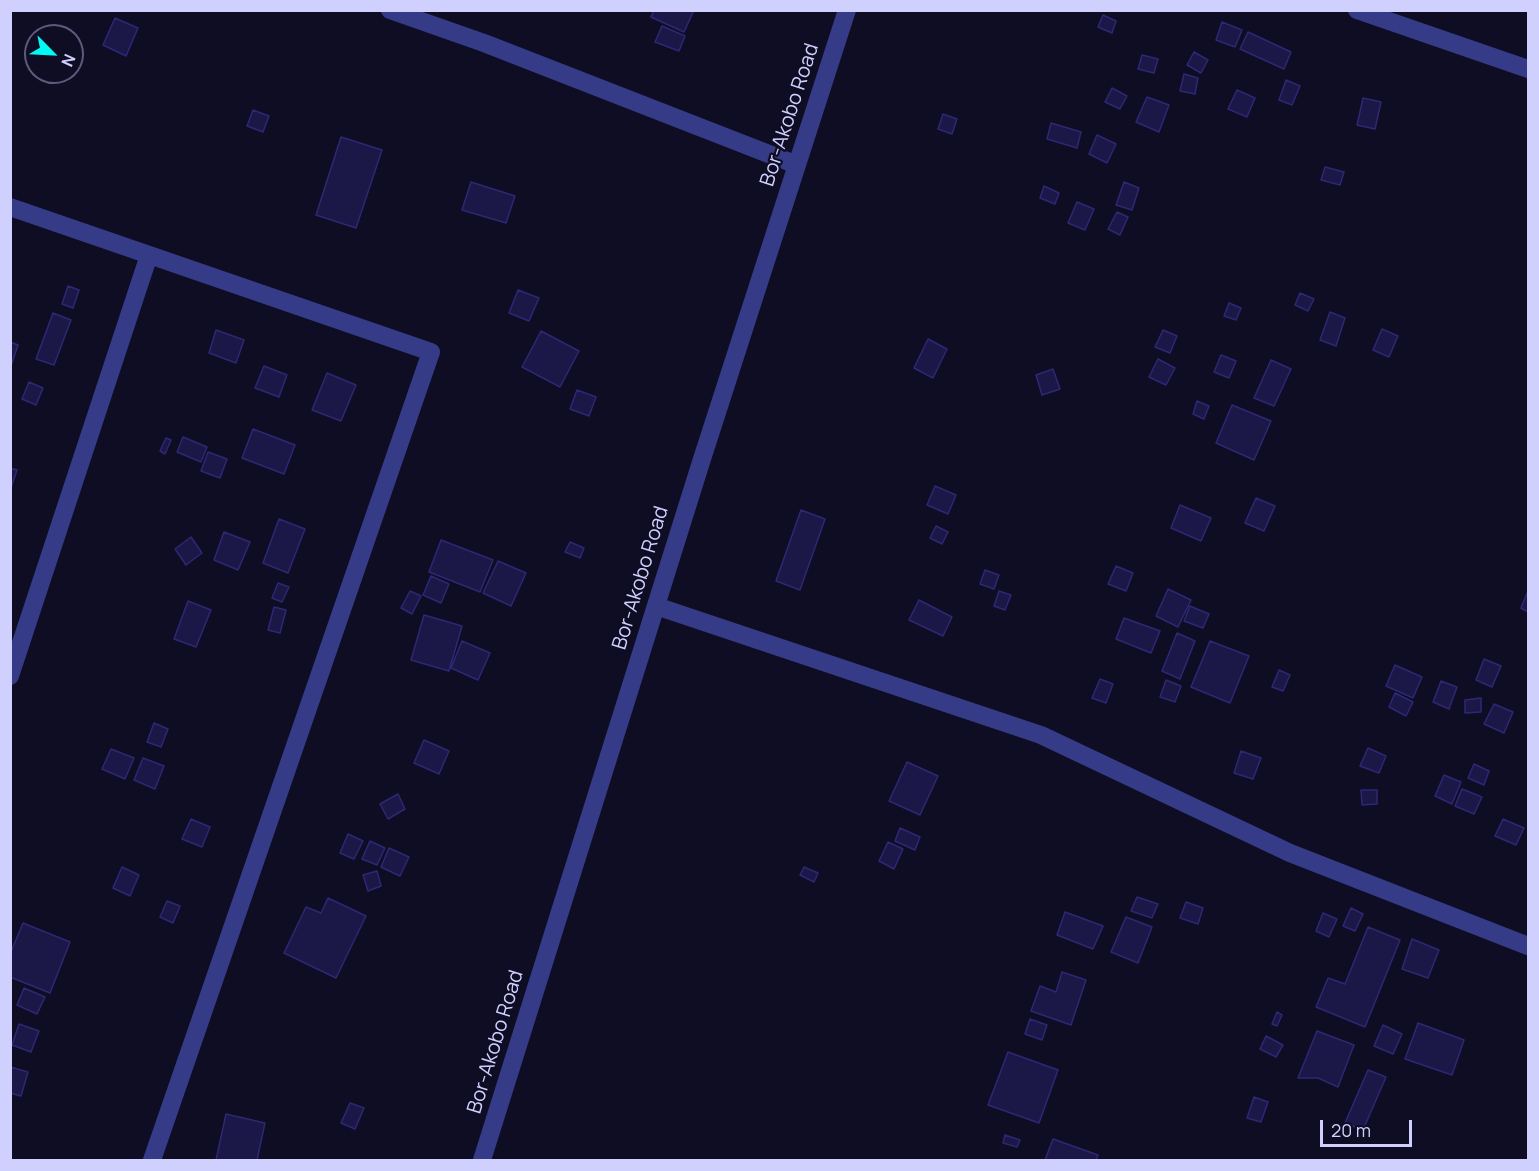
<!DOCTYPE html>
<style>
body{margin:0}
#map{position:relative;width:1539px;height:1171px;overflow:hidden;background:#0e0d24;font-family:Manrope,sans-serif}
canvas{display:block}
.frame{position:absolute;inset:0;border:12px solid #d0d0ff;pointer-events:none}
.north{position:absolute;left:24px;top:24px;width:60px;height:60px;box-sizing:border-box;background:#0e0d24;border:2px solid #5c5b7c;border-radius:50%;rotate:114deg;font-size:16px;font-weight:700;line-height:24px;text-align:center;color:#d0d0ff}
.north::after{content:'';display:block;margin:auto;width:21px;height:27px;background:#00fbf5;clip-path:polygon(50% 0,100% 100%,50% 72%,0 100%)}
.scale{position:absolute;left:1320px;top:1120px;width:92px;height:27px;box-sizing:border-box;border:3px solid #d0d0ff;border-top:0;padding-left:8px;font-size:18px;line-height:21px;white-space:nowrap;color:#d0d0ff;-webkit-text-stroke:4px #0e0d24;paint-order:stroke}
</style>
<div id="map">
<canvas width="1539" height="1171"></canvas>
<div class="frame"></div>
<div class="north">N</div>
<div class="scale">20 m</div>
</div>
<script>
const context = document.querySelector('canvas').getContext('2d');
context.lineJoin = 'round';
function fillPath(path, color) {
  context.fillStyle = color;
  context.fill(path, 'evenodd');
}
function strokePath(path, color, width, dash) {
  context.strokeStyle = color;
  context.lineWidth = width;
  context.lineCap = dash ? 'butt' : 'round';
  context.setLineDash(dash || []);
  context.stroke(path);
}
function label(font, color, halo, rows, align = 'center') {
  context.font = font + ' Manrope,sans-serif';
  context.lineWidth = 4.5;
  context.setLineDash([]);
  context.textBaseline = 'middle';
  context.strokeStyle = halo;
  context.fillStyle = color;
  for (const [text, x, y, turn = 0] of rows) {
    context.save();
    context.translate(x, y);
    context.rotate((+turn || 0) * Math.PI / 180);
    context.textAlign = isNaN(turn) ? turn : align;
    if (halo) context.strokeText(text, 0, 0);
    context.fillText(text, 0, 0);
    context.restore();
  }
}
const building = new Path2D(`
 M654,10H694L684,32L651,17Z
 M1103,15L1116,21L1112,33L1098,27Z
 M115,18L138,28L126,56L103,45Z
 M1222,22L1242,30L1235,47L1216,40Z
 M662,26L685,36L679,51L655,42Z
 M1248,32L1291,52L1284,69L1240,49Z
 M1194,52L1208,60L1201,73L1187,65Z
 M1142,55L1158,59L1154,73L1138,69Z
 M1184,74L1198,78L1195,94L1180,91Z
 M1286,80L1300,86L1292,105L1279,100Z
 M1112,88L1127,96L1120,109L1105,102Z
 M1237,90L1255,98L1247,117L1228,109Z
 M1147,97L1169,105L1159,132L1136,122Z
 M1363,98L1381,102L1375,129L1357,125Z
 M253,110L269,116L263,132L247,126Z
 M943,114L957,119L952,134L938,129Z
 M1051,123L1081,132L1077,148L1047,139Z
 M1097,135L1116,144L1107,163L1089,154Z
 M341,137L382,150L356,228L316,215Z
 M1325,167L1344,172L1340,185L1321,180Z
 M471,182L515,196L506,223L462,210Z
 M1124,182L1139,188L1132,210L1116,205Z
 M1044,186L1059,193L1055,204L1040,198Z
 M1077,202L1094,209L1085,230L1068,223Z
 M1117,212L1128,217L1120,235L1108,229Z
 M68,286L79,290L73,308L62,304Z
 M518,290L539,298L529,321L509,313Z
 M1300,293L1314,299L1308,311L1295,305Z
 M1229,303L1241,308L1236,320L1224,316Z
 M1330,312L1345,318L1336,346L1320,340Z
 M53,313L71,320L54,365L36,359Z
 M1382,329L1398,336L1389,357L1373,350Z
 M216,330L244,340L236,363L209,353Z
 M1163,330L1177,336L1170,353L1155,347Z
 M541,331L579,351L560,387L522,367Z
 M928,339L947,349L933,378L914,368Z
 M10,342L18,345L10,369Z
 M1221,355L1236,361L1229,378L1214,372Z
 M1158,359L1175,368L1166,385L1149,377Z
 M1271,360L1291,369L1274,406L1254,398Z
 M264,366L287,375L279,397L255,388Z
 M1053,369L1060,389L1042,395L1036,375Z
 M327,373L356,385L341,421L312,410Z
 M29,382L43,388L36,405L22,399Z
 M577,390L596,397L589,416L570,409Z
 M1197,401L1209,406L1204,419L1193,414Z
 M1232,405L1271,421L1254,460L1216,443Z
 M253,429L295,445L284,474L242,458Z
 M183,437L207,447L201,462L177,452Z
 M166,438L171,440L165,454L160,451Z
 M208,452L227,459L220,478L201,471Z
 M10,468L17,470L11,488H10Z
 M935,486L956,495L948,514L927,505Z
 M1256,498L1275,506L1264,531L1245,523Z
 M1180,505L1211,518L1201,541L1171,528Z
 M801,510L825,519L800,590L776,581Z
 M279,519L305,529L288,573L263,563Z
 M936,526L948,532L942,544L930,538Z
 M224,532L250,542L238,570L214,560Z
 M191,537L202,553L186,565L175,549Z
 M441,540L493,560L480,592L429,572Z
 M570,542L584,548L580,558L565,552Z
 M498,561L526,573L511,606L483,593Z
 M1116,566L1133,573L1126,591L1108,584Z
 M985,570L999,575L994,589L980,584Z
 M431,576L449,584L441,603L423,595Z
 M278,583L289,587L282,602L272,598Z
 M1168,589L1191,600L1178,627L1156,616Z
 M410,591L421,596L412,614L401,608Z
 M999,591L1011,595L1005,610L994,606Z
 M1528,591V612L1521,608Z
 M919,600L952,617L943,636L909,620Z
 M188,601L211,610L196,647L174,639Z
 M1190,606L1209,614L1203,628L1184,621Z
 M274,607L286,610L280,633L268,630Z
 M424,615L462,626L449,671L411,660Z
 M1124,618L1160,631L1151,653L1116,639Z
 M1177,633L1195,641L1180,679L1162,671Z
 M462,641L490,653L478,680L451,668Z
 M1210,641L1249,656L1230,703L1191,687Z
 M1484,659L1501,666L1492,687L1476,680Z
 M1395,665L1422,677L1413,698L1386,686Z
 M1279,670L1290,675L1283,691L1272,687Z
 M1100,679L1113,684L1106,703L1092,698Z
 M1166,680L1181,686L1175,702L1160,697Z
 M1441,681L1457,687L1449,709L1433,702Z
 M1395,693L1413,702L1406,716L1389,707Z
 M1481,698V712L1465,713V700Z
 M1494,704L1513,712L1504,733L1484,724Z
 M154,723L168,729L161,747L147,742Z
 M424,740L449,751L439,774L414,763Z
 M1368,748L1386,756L1379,773L1360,766Z
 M111,749L134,758L125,779L102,769Z
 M1241,751L1261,758L1253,779L1234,773Z
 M143,758L164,766L155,789L134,780Z
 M907,762L938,776L920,815L889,801Z
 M1474,764L1489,771L1484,785L1468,778Z
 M1444,775L1461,782L1452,804L1435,796Z
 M1462,789L1482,797L1474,814L1455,806Z
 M1361,790H1377V804L1362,805Z
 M398,794L405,809L388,819L380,804Z
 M191,819L210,827L202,847L182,839Z
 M1503,819L1524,828L1516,845L1495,836Z
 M900,828L920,837L915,850L895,841Z
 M348,834L363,841L354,859L340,853Z
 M370,841L385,848L377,865L362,859Z
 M888,842L903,849L894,869L879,861Z
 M389,848L409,857L400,876L381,867Z
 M122,867L139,875L130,896L113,888Z
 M804,867L818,873L814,882L800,875Z
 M377,871L381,886L368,891L363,875Z
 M1137,897L1158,904L1152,918L1131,911Z
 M328,898L366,916L336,978L284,953L306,907L321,913Z
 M167,901L180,906L173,923L160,917Z
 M1186,902L1203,908L1198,924L1180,918Z
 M1351,908L1363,914L1355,931L1343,926Z
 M1065,912L1103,926L1093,949L1057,935Z
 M1323,913L1337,919L1329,937L1316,931Z
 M1126,917L1152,927L1138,963L1111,952Z
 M23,923L70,942L50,993L10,977V954Z
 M1368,927L1400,940L1365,1027L1316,1007L1328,978L1345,984Z
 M1412,939L1439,950L1428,978L1402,969Z
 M1062,972L1086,980L1071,1025L1031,1011L1040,986L1056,992Z
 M24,988L45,997L37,1014L17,1005Z
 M1277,1012L1282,1015L1277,1026L1272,1024Z
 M1030,1019L1047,1025L1042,1040L1025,1034Z
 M1418,1023L1464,1040L1452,1075L1405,1059Z
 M19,1024L39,1031L31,1052L12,1045Z
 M1383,1025L1402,1034L1393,1054L1374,1046Z
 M1317,1031L1354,1045L1338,1087L1318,1078H1298Z
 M1266,1036L1283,1045L1276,1057L1260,1049Z
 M1008,1052L1058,1070L1039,1123L988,1105Z
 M10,1067L28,1072L21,1096L10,1093Z
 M1368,1070L1386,1077L1363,1130L1345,1123Z
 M1254,1097L1268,1102L1261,1122L1247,1118Z
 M350,1103L364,1108L355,1129L341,1123Z
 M226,1114L265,1123L257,1160H216Z
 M1005,1135L1020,1140L1017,1147L1003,1143Z
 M1053,1139L1098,1155L1096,1160H1045Z`);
const minor = new Path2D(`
 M390,10L484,43L797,165
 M1357,10L1528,69
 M10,207L431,352L152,1160
 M656,606L1041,735L1290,853L1528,946
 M10,676L149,255
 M482,1160L702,459L847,10`);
const streetNames = [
 ["Bor-Akobo Road",790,115,-72],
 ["Bor-Akobo Road",641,578,-73],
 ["Bor-Akobo Road",496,1042,-73]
];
fillPath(building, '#1b1746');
strokePath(building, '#2e2874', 1.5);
strokePath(minor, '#353b86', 18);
label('20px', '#d0d0ff', '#0e0d24', streetNames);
</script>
